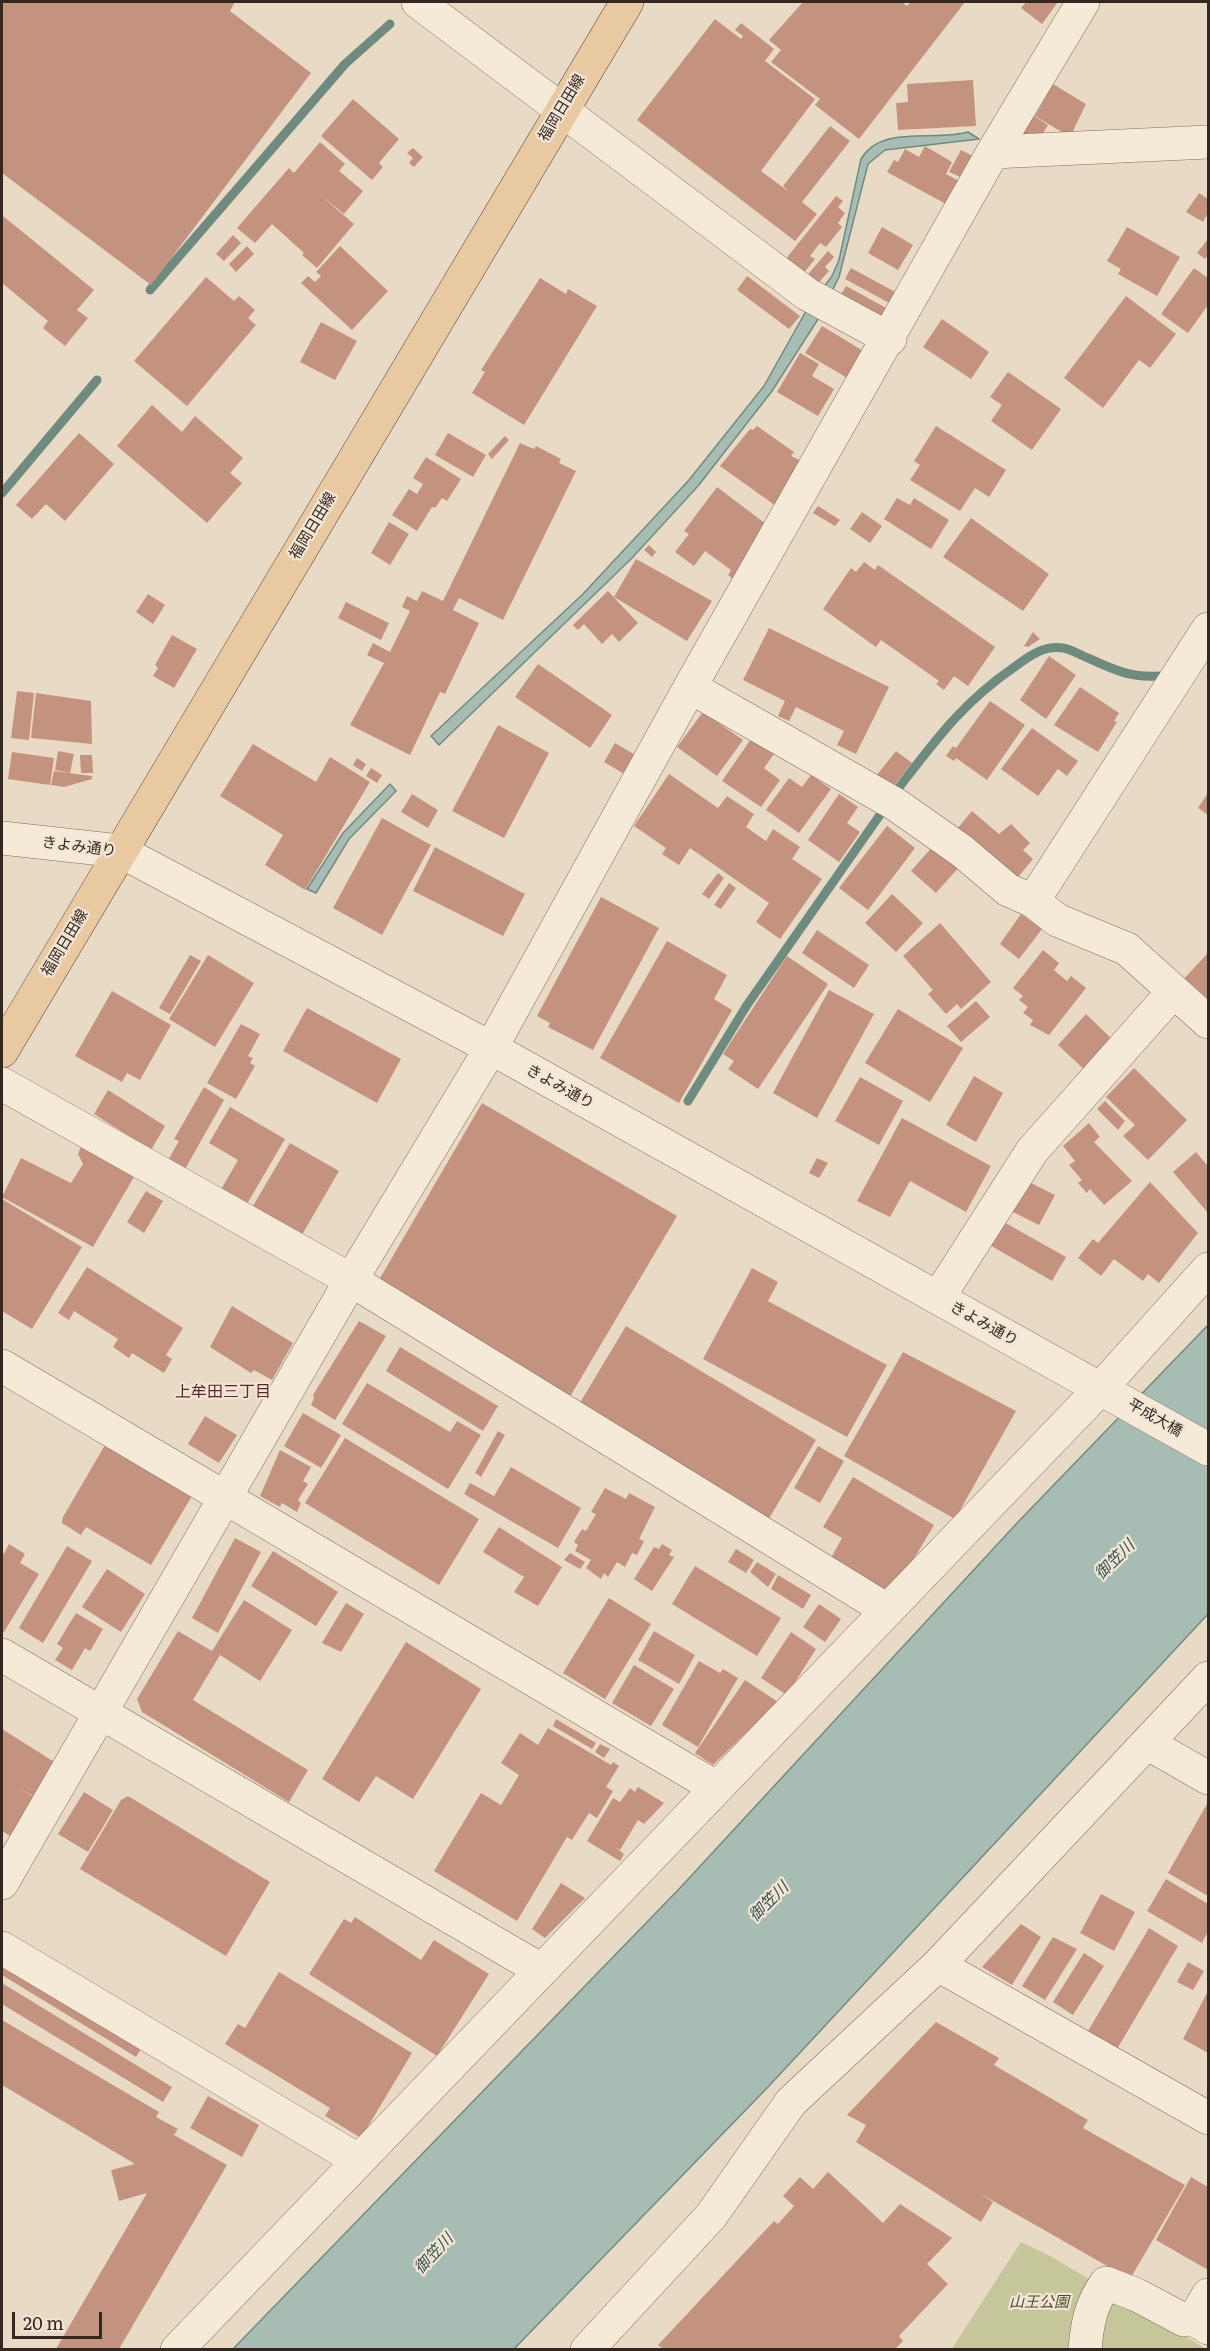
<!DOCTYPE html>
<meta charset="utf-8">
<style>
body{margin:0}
#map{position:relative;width:1210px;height:2351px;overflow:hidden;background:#e9dac6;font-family:Literata,serif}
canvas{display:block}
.frame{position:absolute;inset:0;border:3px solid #342720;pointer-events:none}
.scale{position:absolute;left:12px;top:2312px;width:90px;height:27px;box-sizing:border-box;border:3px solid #342720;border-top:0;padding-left:8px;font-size:18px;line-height:21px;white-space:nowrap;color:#342720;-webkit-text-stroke:4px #f2e5d5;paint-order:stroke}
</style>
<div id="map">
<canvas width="1210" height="2351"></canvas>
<div class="frame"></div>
<div class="scale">20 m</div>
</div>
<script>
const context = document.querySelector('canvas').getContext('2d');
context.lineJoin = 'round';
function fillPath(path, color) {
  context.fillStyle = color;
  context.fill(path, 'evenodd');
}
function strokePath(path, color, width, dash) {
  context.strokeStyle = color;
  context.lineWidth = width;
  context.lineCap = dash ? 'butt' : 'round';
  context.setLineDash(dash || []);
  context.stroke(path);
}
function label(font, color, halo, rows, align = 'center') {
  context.font = font + ' Literata,"Noto Sans JP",serif';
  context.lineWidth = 4.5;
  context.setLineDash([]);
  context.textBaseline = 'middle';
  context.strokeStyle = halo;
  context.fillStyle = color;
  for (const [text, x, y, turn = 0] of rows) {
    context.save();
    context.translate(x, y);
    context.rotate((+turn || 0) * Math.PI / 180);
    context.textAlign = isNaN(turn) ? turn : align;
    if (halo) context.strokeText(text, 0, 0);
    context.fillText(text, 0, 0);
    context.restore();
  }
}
const green = new Path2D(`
 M1021,2242L1052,2257L1208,2350H951Z`);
const water = new Path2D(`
 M968,132L979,139L885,150L868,164L839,277L820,316L772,391L698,486L632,558L439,745L431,736L583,594L689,480L764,386L806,311L832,276L839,260L861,159C882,124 934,142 968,132Z
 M390,784L396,791L349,839L316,893L307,889L343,833Z
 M1208,1325V1614L768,2087L514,2349L232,2350L679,1889L1018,1522Z`);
const stream = new Path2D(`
 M150,290L345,64L390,24
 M2,493L97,380
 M897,790C935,741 961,704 1013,668C1028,657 1043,645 1063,648C1071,649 1080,655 1088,658C1112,669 1131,678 1158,676
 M688,1101L747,1005L882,812`);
const building = new Path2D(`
 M2,2H235L230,11L311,73L151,285L2,173Z
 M803,2H902L907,6L911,2H965L859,139L815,105L820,99L771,62L781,50L769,40Z
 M1026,2H1058L1042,24L1021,8Z
 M715,19L741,39L743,36L735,30L741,23L774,49L765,61L815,99L761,171L789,192L783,186L830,126L850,141L802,202L817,214L795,241L637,120Z
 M973,80L976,126L898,130L896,103L908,102L907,84Z
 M1053,84L1086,104L1070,137L1035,116Z
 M353,99L399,139L379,163L383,167L372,180L321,136Z
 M1031,114L1048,125L1037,143L1019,132Z
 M320,142L345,164L339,171L363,191L344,214L320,195L354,224L317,268L302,255L304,253L272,224L255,243L237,228L289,168L294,173Z
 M925,146L952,162L946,174L959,181L946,204L887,172L894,160L898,162L905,149L919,157Z
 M413,148L423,157L414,167L409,163L413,158L407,153Z
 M961,150L975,157L963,178L949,172Z
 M1199,193L1208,199V213L1203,222L1186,212Z
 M836,196L843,201L838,207L845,213L838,223L842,227L826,247L820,243L810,256L815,259L799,279L781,265Z
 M3,216L94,290L77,310L88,318L65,346L43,328L48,321L2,283Z
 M882,227L913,245L898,270L868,253Z
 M1127,227L1180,257L1157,296L1118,274L1121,269L1107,261Z
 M233,235L241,243L224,261L216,254Z
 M1208,239V255L1205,259L1197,253Z
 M247,246L254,254L236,272L229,264Z
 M340,246L388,291L352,330L301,283L308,276L315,282L321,276L316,272Z
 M828,251L834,257L825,267L829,271L813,289L803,280Z
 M851,268L899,294L893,305L845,279Z
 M1194,268L1208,278V305L1188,333L1161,314Z
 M747,276L800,316L789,329L737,290Z
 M206,277L234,301L239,296L255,310L248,318L256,325L187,406L134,361Z
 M540,278L566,294L568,289L597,306L524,425L472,393L485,372L481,370Z
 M846,286L890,310L879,329L835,305Z
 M1126,296L1176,334L1150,368L1139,360L1103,408L1064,378Z
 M942,319L989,352L971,379L923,347Z
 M321,322L357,341L335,380L300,362Z
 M822,326L865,352L849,379L805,353Z
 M800,353L819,364L812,376L834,389L818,416L777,392Z
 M1008,372L1061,409L1032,450L991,421L1002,405L990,397Z
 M152,405L182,432L195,416L243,458L230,473L242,483L207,523L117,446Z
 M757,426L794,452L791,456L803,462L776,506L720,466L750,429L753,430Z
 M936,426L1006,470L989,497L975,488L960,511L910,480L920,465L914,461Z
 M79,433L114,464L65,521L46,504L32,519L16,505Z
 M448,433L486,455L473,477L435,455Z
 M505,436L509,440L492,459L488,454Z
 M520,443L534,449L536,446L561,459L559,463L576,471L503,620L459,598L453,610L479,623L445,694L440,692L410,755L350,725L384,663L367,655L373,643L390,652L410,611L402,607L407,596L417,601L422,591L443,601Z
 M426,457L461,479L447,501L442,498L435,508L432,507L417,531L392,515L409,489L417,494L423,484L413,478Z
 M717,487L774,530L739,584L728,575L731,570L705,551L694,566L675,552L689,534L684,531Z
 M897,498L910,505L914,498L949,520L931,549L884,519Z
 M818,506L840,520L835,526L813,513Z
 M862,512L882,526L870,543L850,529Z
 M971,518L1049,574L1023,611L943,557Z
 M389,522L409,534L390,565L371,553Z
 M649,545L656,552L652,557L644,550Z
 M636,559L712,601L687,641L614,597Z
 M864,562L875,570L878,565L995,647L968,686L954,676L944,690L936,684L939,681L881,640L876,647L823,609L851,568L856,572Z
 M608,591L638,623L619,642L612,634L602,644L584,624L578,630L573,625Z
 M148,594L165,605L153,624L136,612Z
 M346,602L389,623L381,640L338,618Z
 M769,628L889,687L856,754L837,745L844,731L796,707L789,721L778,716L785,701L743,680Z
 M1033,632L1040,639L1028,647L1024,646Z
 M172,635L197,649L174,688L153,676L158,668L155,665Z
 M1049,656L1076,675L1046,719L1020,700Z
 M538,664L612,715L590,748L515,697Z
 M1080,687L1119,713L1114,721L1117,722L1098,752L1054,725Z
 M17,691L34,693L29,740L11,738Z
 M36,693L91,701L92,744L31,738Z
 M990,701L1025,725L987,780L956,758L954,761L946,756L953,746L956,748Z
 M703,712L743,740L717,776L677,747Z
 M498,725L549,753L504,838L452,811Z
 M1032,728L1078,761L1067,776L1058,769L1038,796L1001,769Z
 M753,736L776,751L764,768L780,780L761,807L722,781Z
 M615,743L637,756L626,775L604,762Z
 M253,744L316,782L330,757L370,782L305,890L265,865L283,835L220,796Z
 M58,751L74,754L70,773L55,770Z
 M896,751L912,763L892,788L876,776Z
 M12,752L54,758L50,785L8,779Z
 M80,755H92L93,773H81Z
 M357,758L366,764L362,771L353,765Z
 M371,768L382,775L377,783L366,776Z
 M54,771L92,776V779L64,787L51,785Z
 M669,774L718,808L727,796L754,814L746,827L766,841L773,829L800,847L792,859L822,879L780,939L756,922L769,903L690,848L679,865L662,854L666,848L634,826Z
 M811,775L831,789L799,833L766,810L789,778L802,787Z
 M1208,793V815L1198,808Z
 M412,794L438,810L428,828L401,812Z
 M839,794L858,807L847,823L860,832L839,862L808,840Z
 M972,811L999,834L1011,824L1030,843L1023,850L1033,859L1014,882L957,829Z
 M382,818L431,845L382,935L333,908Z
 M887,826L915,848L868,910L839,888Z
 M934,845L959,867L936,893L911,871Z
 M435,847L525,894L503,936L413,891Z
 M718,873L724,878L709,899L702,894Z
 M729,883L736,888L721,909L714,905Z
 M892,894L923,923L896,952L865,923Z
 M601,897L659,928L593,1050L548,1027L550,1023L537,1016Z
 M1021,914L1042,929L1019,959L1000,944Z
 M940,923L991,982L961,1009L957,1004L946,1014L928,994L933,990L903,956Z
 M817,930L869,965L854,988L802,953Z
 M667,941L727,975L714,999L732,1010L679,1103L600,1058Z
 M1043,950L1059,963L1054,970L1067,981L1071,976L1086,988L1049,1035L1030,1025L1033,1020L1023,1013L1028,1007L1019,1000L1023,996L1013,988Z
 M1208,953V1013L1179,984Z
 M190,955L201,961L170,1014L159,1008Z
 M208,955L254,983L215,1047L169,1019Z
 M787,956L828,984L758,1089L728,1069L734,1061L723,1054Z
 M829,990L874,1014L817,1118L773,1093Z
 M112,991L171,1025L140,1080L127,1073L122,1082L75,1056Z
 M976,1001L990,1017L961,1042L947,1026Z
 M307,1008L401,1059L377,1103L283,1051Z
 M898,1009L963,1048L930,1102L865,1063Z
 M1086,1014L1117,1044L1089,1074L1058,1045Z
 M241,1024L260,1034L248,1056L253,1058L250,1063L255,1066L236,1099L207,1083Z
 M1134,1068L1187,1120L1148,1160L1123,1136L1135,1125L1106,1097Z
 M974,1076L1003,1093L976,1142L946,1125Z
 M860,1077L903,1101L879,1145L835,1121Z
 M204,1087L224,1100L184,1171L167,1162L179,1141L174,1139Z
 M108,1090L165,1126L151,1150L94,1114Z
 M1105,1101L1125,1121L1118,1130L1097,1109Z
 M482,1103L677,1216L568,1400L379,1280Z
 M230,1107L285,1139L244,1209L219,1193L238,1160L209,1143Z
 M902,1118L991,1166L966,1212L910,1181L890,1217L857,1201Z
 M1089,1123L1100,1137L1094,1142L1132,1181L1104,1205L1090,1189L1087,1193L1078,1183L1082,1180L1069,1165L1075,1161L1063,1146Z
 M290,1143L339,1171L299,1240L250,1211Z
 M82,1144L134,1177L93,1247L2,1197L21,1158L71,1183L83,1164L78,1154Z
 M1196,1152L1208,1166V1213L1173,1172Z
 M817,1158L828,1163L819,1178L809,1173Z
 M1025,1180L1055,1195L1039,1225L1009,1210Z
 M1150,1182L1198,1233L1159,1283L1148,1274L1143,1281L1114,1259L1101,1276L1078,1258L1093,1239L1098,1243Z
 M146,1191L163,1201L144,1233L127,1222Z
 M2,1199L82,1247L32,1329L2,1311Z
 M1002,1221L1066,1257L1052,1281L988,1244Z
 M87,1267L183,1328L166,1355L172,1359L164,1373L132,1353L129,1358L113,1347L118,1339L74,1311L69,1320L58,1313Z
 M752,1268L778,1282L768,1301L887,1365L847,1437L703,1359Z
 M232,1306L293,1343L272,1380L254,1370L251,1373L210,1347Z
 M359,1321L386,1336L335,1420L311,1405L314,1398L313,1395Z
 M626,1326L816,1440L768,1520L578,1406Z
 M400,1347L498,1406L483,1431L386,1371Z
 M903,1352L1016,1411L955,1519L844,1456Z
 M367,1383L450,1432L457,1421L481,1435L448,1489L342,1424Z
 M303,1413L341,1435L321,1468L284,1446Z
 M205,1416L237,1435L219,1463L188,1444Z
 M498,1431L505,1435L481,1477L475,1473Z
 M345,1438L479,1519L439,1585L305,1503Z
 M105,1445L192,1496L151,1565L86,1527L81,1535L62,1523L63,1517Z
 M818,1446L844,1461L820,1503L794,1488Z
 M280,1450L311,1467L303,1481L308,1484L298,1500L301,1503L297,1512L282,1503L280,1507L260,1496Z
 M511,1467L581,1508L558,1548L464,1494L470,1483L494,1496Z
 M853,1477L934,1525L912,1562L885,1589L831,1558L842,1538L823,1527Z
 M605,1488L626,1499L629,1493L655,1507L639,1539L644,1541L637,1555L632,1553L625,1567L617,1562L608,1577L604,1573L601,1579L586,1568L591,1560L575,1551L578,1545L574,1542L582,1529L586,1531L596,1514L591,1512Z
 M499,1527L562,1567L538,1606L514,1592L524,1577L483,1552Z
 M235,1538L261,1552L218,1633L192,1618Z
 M9,1544L25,1554L20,1563L39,1574L4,1632L2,1631V1557Z
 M662,1544L672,1550L669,1555L674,1557L652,1591L634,1579L654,1547L659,1549Z
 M67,1546L92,1561L43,1643L19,1628Z
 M736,1549L754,1560L746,1573L728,1562Z
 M273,1551L338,1592L316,1626L251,1586Z
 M570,1553L585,1562L580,1569L564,1560Z
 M757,1562L776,1574L768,1587L750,1572Z
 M695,1566L781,1618L757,1656L672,1604Z
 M107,1569L145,1594L121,1632L82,1607Z
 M778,1575L811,1595L803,1609L771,1589Z
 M609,1598L651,1624L605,1699L563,1673Z
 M244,1600L292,1630L260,1681L220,1655L193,1700L308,1770L289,1802L142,1712L137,1699L178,1631L212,1651Z
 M346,1603L364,1614L341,1652L322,1643Z
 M819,1604L841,1619L825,1642L803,1627Z
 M76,1613L103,1629L90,1651L85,1648L72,1670L55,1660L63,1648L57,1644Z
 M654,1631L695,1655L679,1684L638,1660Z
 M791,1632L816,1649L787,1695L761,1678Z
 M406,1642L481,1689L413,1799L376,1776L359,1802L322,1779Z
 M699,1661L720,1673L723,1669L738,1678L698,1747L662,1725Z
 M634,1665L674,1689L651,1726L612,1703Z
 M745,1680L778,1702L713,1765L695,1753Z
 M556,1719L596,1743L592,1749L553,1726Z
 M548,1728L611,1765L613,1762L619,1766L606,1787L613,1791L597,1818L589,1813L572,1840L567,1837L517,1921L434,1871L481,1793L501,1805L519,1775L501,1763L520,1733L538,1745Z
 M2,1729L56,1763L35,1797L14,1785L34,1797L10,1836L2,1831Z
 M600,1744L610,1749L604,1758L595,1752Z
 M638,1787L664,1803L644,1824L638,1820L620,1850L614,1846L624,1854L620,1861L587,1841L613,1798L620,1802L630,1788L635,1792Z
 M84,1792L113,1810L88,1852L58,1834Z
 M128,1796L270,1882L226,1956L80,1869L121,1800Z
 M1208,1802V1896L1168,1873Z
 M1166,1879L1208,1904V1931L1202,1943L1147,1911Z
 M561,1883L585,1898L545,1938L532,1929Z
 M1101,1894L1135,1912L1114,1951L1080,1933Z
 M355,1917L421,1960L434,1940L489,1974L437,2056L309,1974L344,1919L351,1923Z
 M1021,1924L1041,1937L1012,1985L982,1967Z
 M1149,1928L1178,1946L1117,2049L1088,2031Z
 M1053,1937L1077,1949L1045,2000L1022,1986Z
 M1084,1953L1104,1966L1073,2015L1053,2002Z
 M1188,1962L1204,1971L1193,1990L1177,1982Z
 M2,1964L141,2049L136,2057L2,1975Z
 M279,1972L412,2053L361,2138L325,2116L330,2108L225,2044L238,2024L245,2028Z
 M2,1983L172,2087L163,2102L2,2004Z
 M1208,1991V2053L1183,2039Z
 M2,2020L159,2112L156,2117L178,2129L174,2135L227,2165L119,2349H56L147,2193L119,2201L111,2170L135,2164L2,2085Z
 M936,2022L999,2058L994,2065L1088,2120L1083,2128L1185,2185L1130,2279L981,2194L993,2202L981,2222L856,2142L866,2125L847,2115Z
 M208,2096L259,2125L242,2157L190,2128Z
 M828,2172L883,2223L900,2204L952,2238L927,2264L948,2284L899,2336L903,2341L895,2349H663L658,2345L774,2221L778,2224L794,2206L783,2196L800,2177L813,2189Z
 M1191,2177L1208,2187V2270L1156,2240Z`);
const minor = new Path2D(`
 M418,2L807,294L890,339
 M993,152L1208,142
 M690,687L895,804L962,851L1008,890L1033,901L1057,920L1127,949L1208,1022
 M2,838L120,851L491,1048L1208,1449
 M1033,901L1208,629
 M2,1084L351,1280L887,1610
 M938,1298L1032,1151L1174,991
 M2,1366L717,1788
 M2,1655L541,1970
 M1147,1743L1208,1778
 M2,1883L351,1280L491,1048L690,687L993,152L1083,2
 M2,1948L358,2160
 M938,1965L1208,2118
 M1208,2295L1194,2319L1208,2328
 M177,2350L1101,1388L1208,1269
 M587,2350L711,2216L791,2102L938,1965L1208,1678
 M1085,2350C1087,2323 1091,2304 1106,2283L1137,2295L1184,2320`);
const major = new Path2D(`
 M2,1051L627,2`);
const streetNames = [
 ["福岡日田線",562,108,-59],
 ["福岡日田線",313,526,-59],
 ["きよみ通り",79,847,7],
 ["福岡日田線",65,943,-59],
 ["きよみ通り",560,1087,29],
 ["きよみ通り",984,1324,29],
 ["平成大橋",1155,1418,30]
];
const parkNames = [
 ["山王公園",1039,2303]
];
const neighbourhoodNames = [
 ["上牟田三丁目",223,1392]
];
const waterNames = [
 ["御笠川",1115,1560,-45],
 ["御笠川",769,1902,-45],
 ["御笠川",434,2254,-47]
];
fillPath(green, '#c6c69b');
fillPath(water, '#a7bdb4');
strokePath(water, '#6f8b80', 1.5);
strokePath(stream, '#6f8b80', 9);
fillPath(building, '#c39380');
strokePath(minor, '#836c5e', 34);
strokePath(major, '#513c31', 34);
strokePath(minor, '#f5e9d8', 33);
strokePath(major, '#e8c9a2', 33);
label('15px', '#342720', '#f2e5d5', streetNames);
label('italic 15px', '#4a4f29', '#f2e5d5', parkNames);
label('16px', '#5c2824', '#f2e5d5', neighbourhoodNames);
label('italic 16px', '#31534c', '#f2e5d5', waterNames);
</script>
